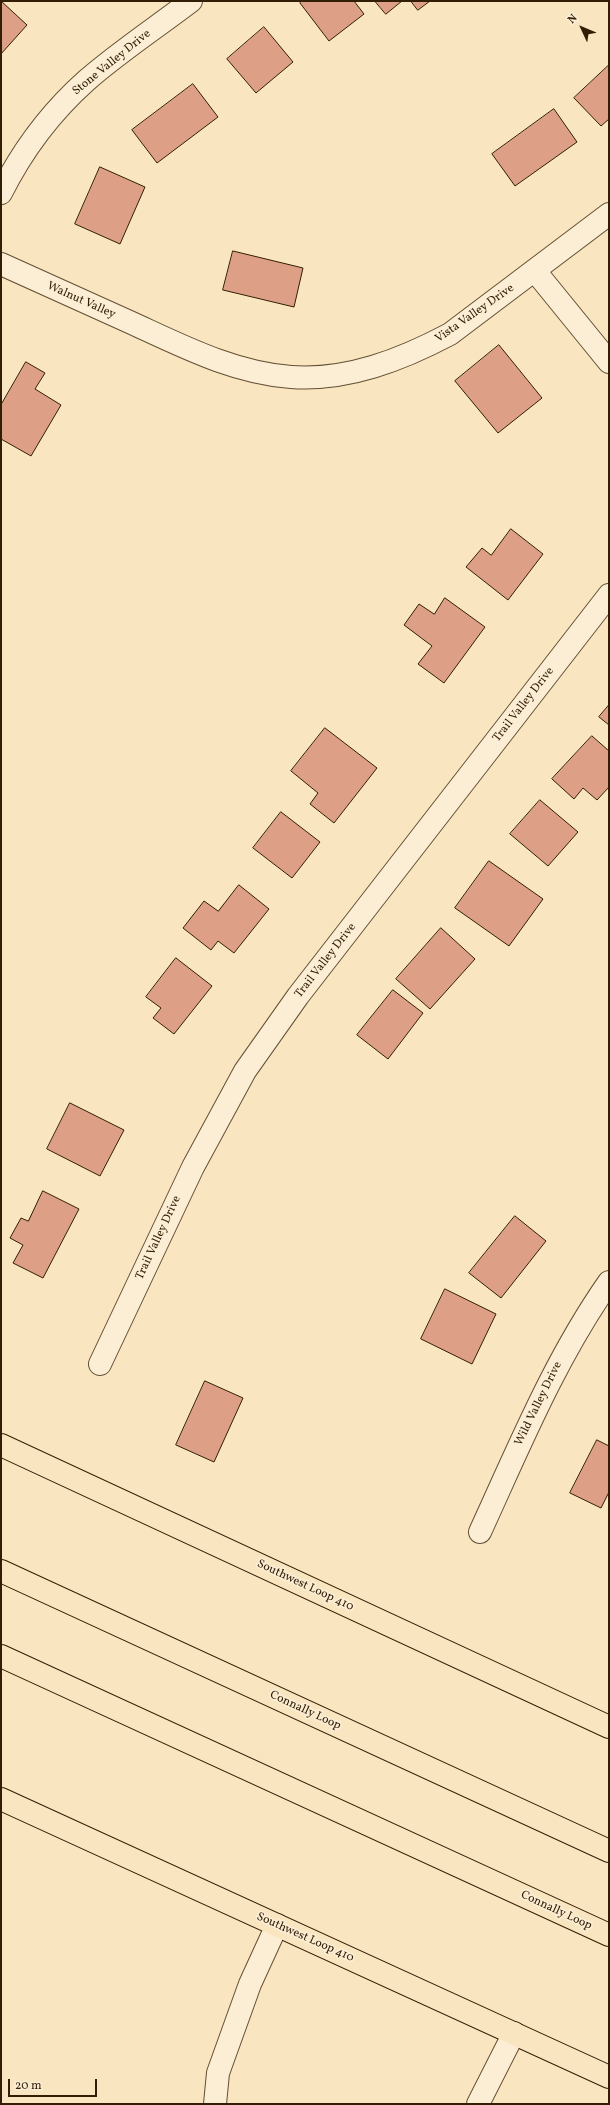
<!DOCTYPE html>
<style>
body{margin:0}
#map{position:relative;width:610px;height:2105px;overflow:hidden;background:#f9e5bf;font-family:Vollkorn,serif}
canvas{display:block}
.frame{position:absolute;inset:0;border:2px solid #321e05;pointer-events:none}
.north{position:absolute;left:562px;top:8px;width:40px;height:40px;-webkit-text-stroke:3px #fbeed5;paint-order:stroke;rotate:314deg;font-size:11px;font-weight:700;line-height:16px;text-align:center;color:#321e05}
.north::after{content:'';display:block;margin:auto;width:14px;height:18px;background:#321e05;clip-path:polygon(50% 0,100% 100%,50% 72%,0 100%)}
.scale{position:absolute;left:8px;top:2079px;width:89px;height:18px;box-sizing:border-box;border:2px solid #321e05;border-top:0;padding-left:5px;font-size:12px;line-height:14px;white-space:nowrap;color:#321e05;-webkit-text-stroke:3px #fbeed5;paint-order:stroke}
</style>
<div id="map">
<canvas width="610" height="2105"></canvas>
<div class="frame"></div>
<div class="north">N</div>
<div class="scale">20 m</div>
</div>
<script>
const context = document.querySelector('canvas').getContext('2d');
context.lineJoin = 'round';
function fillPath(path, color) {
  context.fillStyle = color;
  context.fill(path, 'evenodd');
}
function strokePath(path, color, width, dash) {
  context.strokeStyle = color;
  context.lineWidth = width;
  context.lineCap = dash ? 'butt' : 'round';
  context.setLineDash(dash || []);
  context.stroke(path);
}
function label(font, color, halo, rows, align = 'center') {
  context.font = font + ' Vollkorn,serif';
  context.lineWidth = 3.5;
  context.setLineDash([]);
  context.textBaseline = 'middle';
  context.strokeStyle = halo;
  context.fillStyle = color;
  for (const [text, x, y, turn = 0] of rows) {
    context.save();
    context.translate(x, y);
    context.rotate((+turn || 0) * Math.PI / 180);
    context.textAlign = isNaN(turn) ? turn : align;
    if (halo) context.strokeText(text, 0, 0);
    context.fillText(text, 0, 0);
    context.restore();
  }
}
const building = new Path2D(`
 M1,1L27,25L1,54Z
 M302,1H354L364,14L329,41L300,3Z
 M375,1H402L386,14Z
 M411,1H430L418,10Z
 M264,27L293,62L256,93L227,59Z
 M609,65V119L601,126L574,98Z
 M193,84L218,117L157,163L132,130Z
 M554,109L577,142L515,186L492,154Z
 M100,167L145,187L120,244L75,224Z
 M233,251L303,268L294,307L223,290Z
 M499,345L542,398L498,433L455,381Z
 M26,362L45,373L35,389L61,405L31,456L1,439V405Z
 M511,529L543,554L508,600L466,567L482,548L491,555Z
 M445,598L485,627L444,683L418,664L432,646L404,625L419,604L434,614Z
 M609,705V725L599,717Z
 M325,728L377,768L334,823L310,804L318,793L291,771Z
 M592,736L609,751V787L597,800L583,788L574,799L552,779Z
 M540,800L578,832L548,866L510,834Z
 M281,812L320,842L292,878L253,848Z
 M489,861L543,899L509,946L455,908Z
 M239,885L269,909L234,953L218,941L211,950L183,928L204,901L218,911Z
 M441,928L475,959L430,1009L396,979Z
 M176,958L212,986L174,1034L153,1018L161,1008L146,997Z
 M393,990L423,1013L388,1059L357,1035Z
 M70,1103L124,1130L100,1176L47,1149Z
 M43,1191L79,1209L43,1278L13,1263L23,1245L10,1238L21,1218L28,1221Z
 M515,1216L546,1241L501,1298L469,1273Z
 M445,1289L496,1314L472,1364L421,1339Z
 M205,1381L243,1398L214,1462L176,1445Z
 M597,1440L609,1446V1492L601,1508L570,1493Z`);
const minor = new Path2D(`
 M1,193C22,151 51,112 87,80C119,52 157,27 191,1
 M1,264C45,284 89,304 134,324C184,347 235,373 291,377C347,381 401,360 450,334L609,214
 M535,271L609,362
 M100,1364L193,1167L245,1071L298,996L609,595
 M480,1532C519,1447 555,1359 609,1282
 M215,2104L218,2073L250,1984L277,1925
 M478,2104L514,2033`);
const major = new Path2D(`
 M1,1445L609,1727
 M1,1799L609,2077`);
const highway = new Path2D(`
 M1,1571L609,1851
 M1,1656L609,1935`);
const streetNames = [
 ["Stone Valley Drive",112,63,-39],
 ["Walnut Valley",81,301,24],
 ["Vista Valley Drive",475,314,-35],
 ["Trail Valley Drive",524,705,-52],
 ["Trail Valley Drive",326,961,-52],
 ["Trail Valley Drive",159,1238,-65],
 ["Wild Valley Drive",539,1404,-64],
 ["Southwest Loop 410",305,1586,25],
 ["Connally Loop",305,1711,25],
 ["Connally Loop",556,1911,25],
 ["Southwest Loop 410",305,1938,24]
];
fillPath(building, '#dda086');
strokePath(building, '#321e05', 1);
strokePath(minor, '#645034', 24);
strokePath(major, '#321e05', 24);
strokePath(highway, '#321e05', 24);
strokePath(minor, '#fbeed5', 22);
strokePath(major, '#f9e5bf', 22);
strokePath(highway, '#f9e5bf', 22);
label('12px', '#321e05', '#fbeed5', streetNames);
</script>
